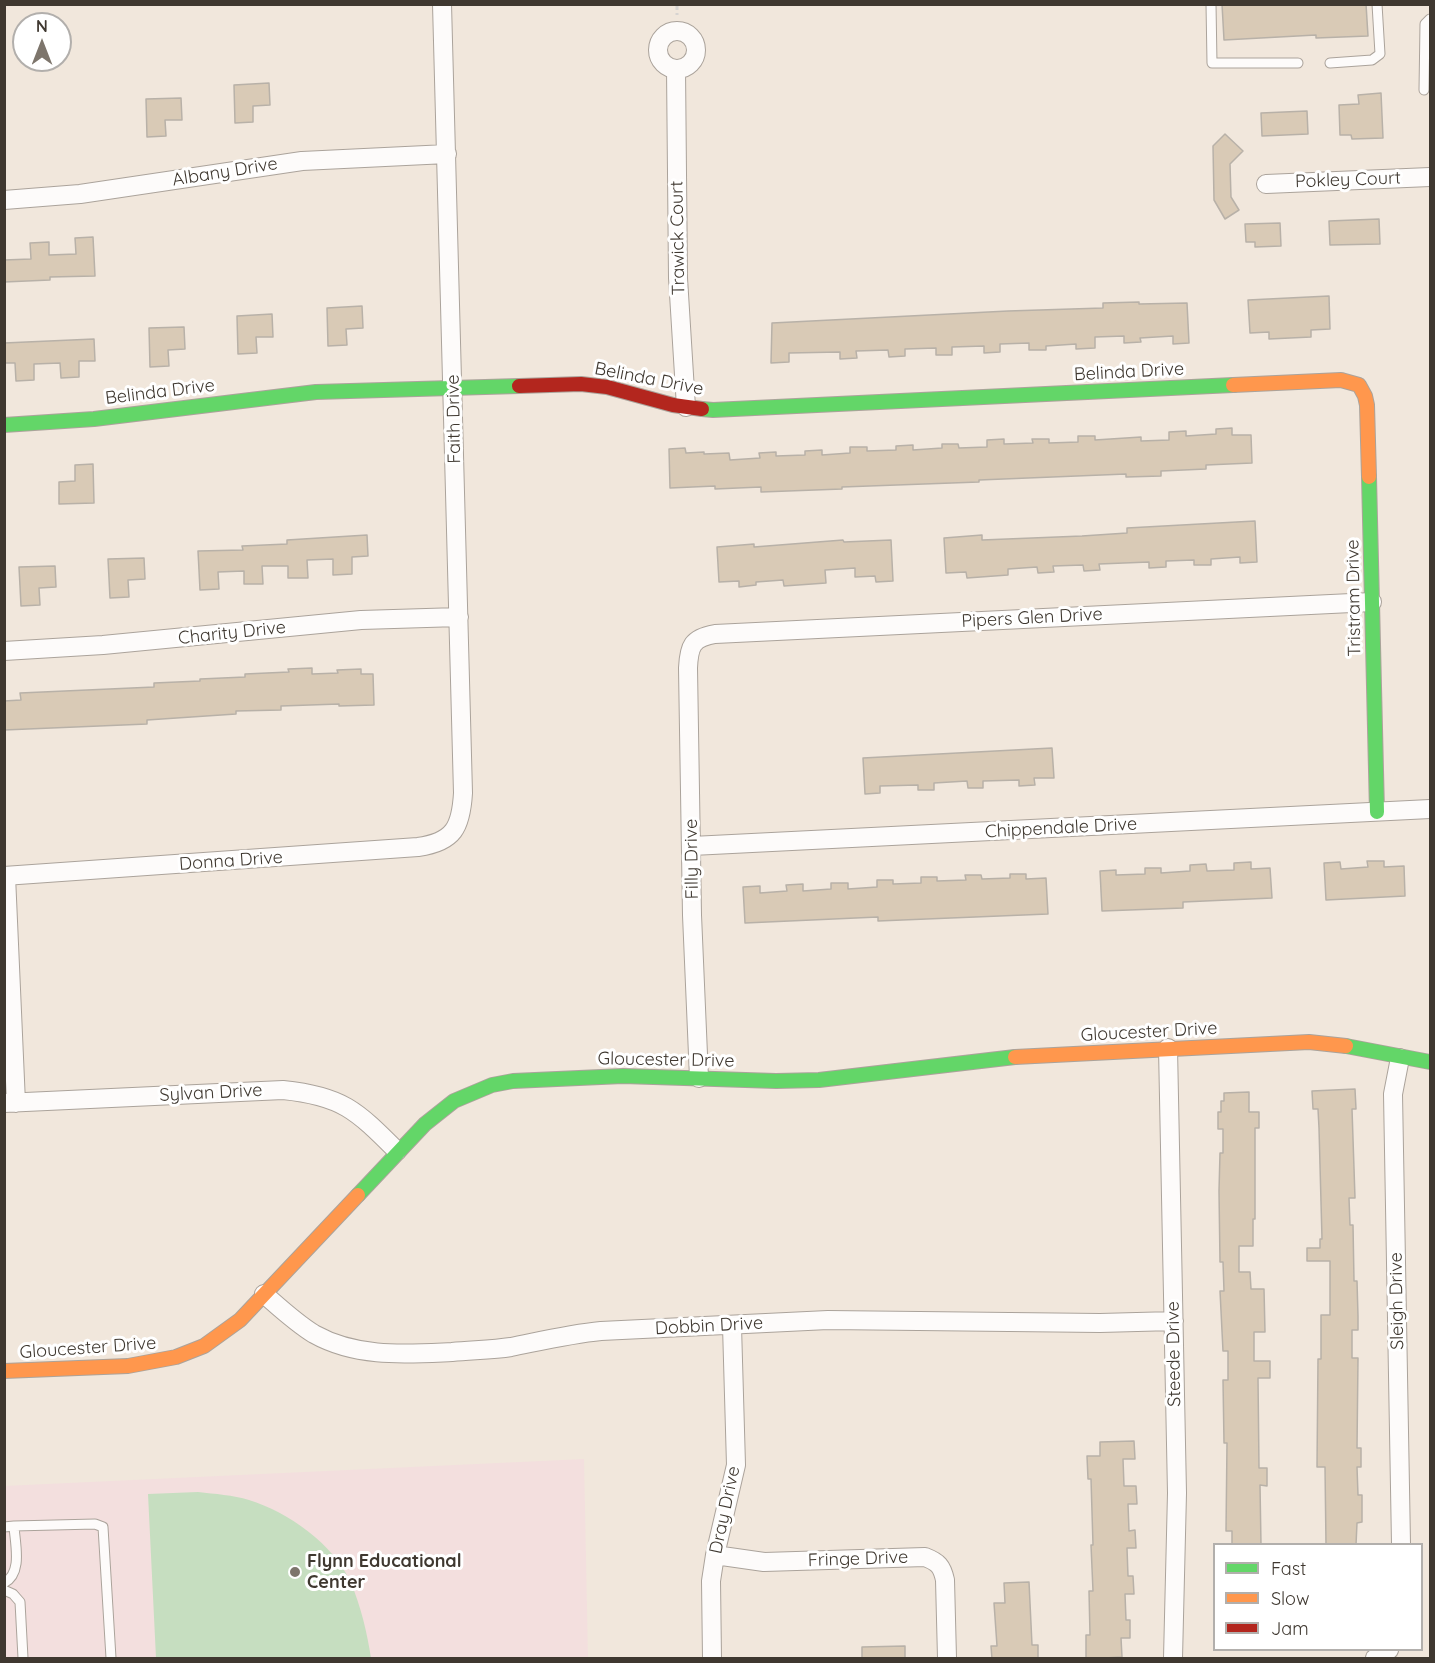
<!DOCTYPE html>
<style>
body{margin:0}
#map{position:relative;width:1435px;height:1663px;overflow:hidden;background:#f1e7dc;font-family:Quicksand,sans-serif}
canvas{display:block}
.frame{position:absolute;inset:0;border:6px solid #3f3830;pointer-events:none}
.legend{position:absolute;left:1213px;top:1543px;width:210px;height:108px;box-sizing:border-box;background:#fff;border:2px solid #b2afac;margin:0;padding:8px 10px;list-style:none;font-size:18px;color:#3f3830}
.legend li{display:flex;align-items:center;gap:12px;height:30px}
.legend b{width:30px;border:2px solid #b2afac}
.north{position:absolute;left:12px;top:12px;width:60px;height:60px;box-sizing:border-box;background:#fff;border:2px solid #b2afac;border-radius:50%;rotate:0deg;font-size:16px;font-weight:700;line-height:24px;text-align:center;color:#3f3830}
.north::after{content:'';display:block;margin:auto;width:21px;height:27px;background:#7d756c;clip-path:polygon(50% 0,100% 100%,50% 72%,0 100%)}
</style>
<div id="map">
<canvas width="1435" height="1663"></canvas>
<div class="frame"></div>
<ul class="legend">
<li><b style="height:8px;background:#63d668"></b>Fast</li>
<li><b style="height:8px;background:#ff974d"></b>Slow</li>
<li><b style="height:8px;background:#b3261e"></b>Jam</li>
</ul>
<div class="north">N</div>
</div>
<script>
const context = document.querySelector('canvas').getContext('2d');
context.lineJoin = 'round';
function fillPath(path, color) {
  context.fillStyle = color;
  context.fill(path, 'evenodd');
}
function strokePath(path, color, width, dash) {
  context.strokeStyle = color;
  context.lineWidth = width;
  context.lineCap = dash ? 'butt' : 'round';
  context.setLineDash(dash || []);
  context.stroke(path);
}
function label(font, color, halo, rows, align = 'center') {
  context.font = font + ' Quicksand,sans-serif';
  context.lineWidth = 6;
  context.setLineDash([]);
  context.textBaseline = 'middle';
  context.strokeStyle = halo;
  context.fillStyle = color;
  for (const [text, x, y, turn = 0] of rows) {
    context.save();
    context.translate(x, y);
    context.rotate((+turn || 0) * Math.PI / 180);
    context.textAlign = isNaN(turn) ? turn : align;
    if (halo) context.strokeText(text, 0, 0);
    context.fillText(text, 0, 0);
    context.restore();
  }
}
const education = new Path2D(`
 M584,1459L588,1658H5L4,1486Z`);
const green = new Path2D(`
 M198,1492C215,1494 233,1495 249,1500C288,1512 334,1544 351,1583C361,1607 367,1632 371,1658H156L148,1494Z`);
const building = new Path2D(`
 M1222,4H1366L1368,36L1316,38V35L1224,40Z
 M269,83L270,105L253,106V122L235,123L234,85Z
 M1381,93L1383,138L1352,139L1351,135H1340L1339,105L1359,104L1358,95Z
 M181,98L182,120H165L166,136L147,137L146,99Z
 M1307,111L1308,134L1262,136L1261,113Z
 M1225,134L1243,151L1230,164L1231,197L1239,210L1225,219L1214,200L1213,146Z
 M1379,219L1380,244L1330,245L1329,221Z
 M1280,223L1281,246L1255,247V242H1246L1245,224Z
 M93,237L95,276L50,277V280L4,282V260L31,259L30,243L49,242V255L76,254L75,238Z
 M1329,296L1330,329L1311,330V337L1269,339V332L1250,333L1248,300Z
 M1139,302V304L1187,303L1189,343L1173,344V336L1140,338L1141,342L1124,343V336L1095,337V348L1076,349V344L1046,346V350H1029V343L1000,344V352L984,353V346L952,347V355H936V348L905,349V356L889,357L888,350L856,351L857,358L840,359V352L789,353V362L771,363L772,323L1008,311L1103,308V303Z
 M362,306L363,328L346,329L347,345L328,346L327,308Z
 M272,314L273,337H256L257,353L238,354L237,316Z
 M184,327L185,349L168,350L169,366L150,367L149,328Z
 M94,339L95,361H79V377L61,378L60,363L34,364V380L16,381L15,363H4V343Z
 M1232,428V435H1251L1252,463L1206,465V469L1161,471V476L1126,477V474L979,480V482L842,487V489L761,492V487L715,489V486L670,488L669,449L685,448L686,453L704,452V454L729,453L730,460L760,458L759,453L776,452V456L805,455V451L822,450V455L850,453V447H867V451L896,450V446L913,445V450L942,448V444H958L959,448L987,447V440L1004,439V444L1033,443L1032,439H1049V443L1078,442V436H1095V440L1141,437V441L1169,440V432L1186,431V436L1216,434V429Z
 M93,464L94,503L59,504V482L75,481V465Z
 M1255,521L1257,562L1240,563V557L1211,559V565H1194V560L1166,561V567L1149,568V562L1099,564L1100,570L1084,571L1083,565L1053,566L1054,572L1038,573L1037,567L1008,569V575L967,578L966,572L946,573L944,538L982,535V540L1082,536L1127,533V528Z
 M367,535L368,556L352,557V574L333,575V559L307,560L308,578H288V566H262L263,584H244V571L218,572L219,589L200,590L198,551L243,550L242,546L287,544V540Z
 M843,540L844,542L891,540L893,581L876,582L875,576L855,577V568L825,570L826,583L784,586L783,580L756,582V585L739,587V581L719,582L717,547L754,544V547Z
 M144,558L145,579L128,580L129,597L110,598L108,559Z
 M55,566L56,587L39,588L40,605L21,606L19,567Z
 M312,668V674L338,673L337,670L361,669V674H373L374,705L339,706V704L281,706V710L236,711V714L147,720V724L4,730V701L21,700L20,693L154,687V683L200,681V679L245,677V674L289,672L288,669Z
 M1052,748L1054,778H1034L1035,785L1019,786V780L983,781V788H968L967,781L934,783V790H918V785L880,786V793L865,794L863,758Z
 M1367,861H1384V867L1404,866L1405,896L1326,900L1324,863L1340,862L1341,869L1368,867Z
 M1251,862V869L1270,868L1272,898L1183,902V908L1102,911L1100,871L1116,870V875L1145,874V868H1161V873L1190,871V865L1206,864L1207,871L1234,870V863Z
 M1010,874H1026V879L1046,878L1048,914L878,921V917L745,923L743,887L760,886V893L787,891L786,885L803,884V891L831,889V883H848V889L877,887V880H893V884L921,883V877H937V881L966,880L965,875H981L982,879L1010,878Z
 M1355,1089L1356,1109H1352L1355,1198H1349L1350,1225H1353L1354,1281H1357L1358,1316V1330H1352V1358H1358L1357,1448H1361V1467H1357L1358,1495H1362V1522L1357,1523L1356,1545H1326L1325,1467H1317L1318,1359H1321V1315H1330V1261H1307V1248H1320V1239H1322L1319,1128L1318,1109H1313L1312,1091Z
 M1249,1092V1112H1259V1128H1255V1219H1253V1246H1239V1272H1250L1251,1289H1264L1265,1332H1254V1361H1270V1378H1258L1259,1468H1267V1486L1260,1485L1261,1545H1232V1531H1226L1227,1443H1224L1223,1380H1228V1351H1223L1220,1291H1224L1223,1262H1220L1219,1191L1220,1153H1223V1129H1218V1112H1221V1101H1224V1093Z
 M1134,1441L1135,1459H1123L1124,1486H1136L1137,1504H1128L1129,1531L1135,1530L1136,1548H1127L1128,1576H1133L1134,1594H1125L1126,1620H1130V1638H1121L1122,1657L1086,1659V1635H1090L1089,1591H1093L1091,1545H1093L1091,1479H1088L1087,1456H1100V1442Z
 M1029,1582L1032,1645H1038V1659H992L991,1646H997L994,1603H1005L1004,1583Z
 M905,1646V1659H862V1647Z`);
const path = new Path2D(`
 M677,4V15`);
const lane = new Path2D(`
 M1211,4L1212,63H1298
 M1330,63L1372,60L1380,54L1377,4
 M1424,90L1425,24L1430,19
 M14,1526L95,1524L103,1527L111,1658
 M4,1527L14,1526C15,1544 23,1573 4,1583
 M4,1590L13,1594L20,1602L23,1658`);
const street = new Path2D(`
 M658 50a19 19 0 1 1 38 0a19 19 0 1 1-38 0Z
 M676,69L678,278L686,407
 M1266,184L1430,177
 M4,200L80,194L302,161L447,154
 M4,651L103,645L361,620L459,617
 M692,846L1430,809
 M4,876L418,847C454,842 461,827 463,793L442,4
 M6,876L16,1103
 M1168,1048L1177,1493L1173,1658
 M1400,1058L1393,1094L1401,1544
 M699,1078L692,915L688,668C689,646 692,638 715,634L1372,602
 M4,1103L283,1090C342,1096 356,1110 397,1151
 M264,1294C280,1308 296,1323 314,1334C357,1358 405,1354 452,1352C472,1350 492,1350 511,1347C541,1341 570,1334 601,1331L828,1320L1100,1323L1174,1321
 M715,1555L764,1562L925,1557C938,1562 942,1566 945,1580L947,1658
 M712,1658L711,1581L715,1555L736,1465L732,1326
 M1375,1658L1389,1650`);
const fast = new Path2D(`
 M702,409L713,410L1233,385
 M4,425L94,419L316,392L519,386
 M1369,477L1377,812
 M1346,1046L1430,1062
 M358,1195L425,1124L454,1101L492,1085L513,1081L623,1076L776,1081L819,1080L1015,1057`);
const slow = new Path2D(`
 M1233,385L1341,380L1359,385L1365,396L1367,405L1369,477
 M1015,1057L1309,1042L1346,1046
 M4,1371L128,1366L176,1357L204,1346L240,1320L358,1195`);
const jam = new Path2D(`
 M519,386L581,384L607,387L673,405L702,409`);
const markers = [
 [295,1572,6,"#7d756c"]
];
const streetNames = [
 ["Albany Drive",225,172,-9],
 ["Pokley Court",1348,180,-2],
 ["Trawick Court",678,238,-91],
 ["Belinda Drive",1129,372,-3],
 ["Belinda Drive",649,379,11],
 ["Belinda Drive",160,392,-7],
 ["Faith Drive",454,419,-91],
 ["Tristram Drive",1354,598,-91],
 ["Pipers Glen Drive",1032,618,-3],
 ["Charity Drive",232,633,-6],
 ["Chippendale Drive",1061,828,-3],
 ["Filly Drive",692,859,-91],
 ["Donna Drive",231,861,-4],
 ["Gloucester Drive",1149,1032,-3],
 ["Gloucester Drive",666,1060,1],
 ["Sylvan Drive",211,1093,-3],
 ["Sleigh Drive",1397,1301,-91],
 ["Dobbin Drive",709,1326,-3],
 ["Gloucester Drive",88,1348,-4],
 ["Steede Drive",1174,1354,-91],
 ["Dray Drive",725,1510,-78],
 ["Fringe Drive",858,1559,-2]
];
const poiNames = [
 ["Flynn Educational",307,1562],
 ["Center",307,1583]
];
fillPath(education, '#f3dfde');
fillPath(green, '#c6dec0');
fillPath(building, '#d9cab6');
strokePath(building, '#b8b1a8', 1.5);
strokePath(lane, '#aba39b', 11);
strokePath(street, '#aba39b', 20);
strokePath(fast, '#aba39b', 16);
strokePath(slow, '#aba39b', 16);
strokePath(jam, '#aba39b', 16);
strokePath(path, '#d7d4d1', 3, [6, 3]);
strokePath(lane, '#fdfbfa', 9);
strokePath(street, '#fdfbfa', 18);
strokePath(fast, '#63d668', 14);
strokePath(slow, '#ff974d', 14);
strokePath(jam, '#b3261e', 14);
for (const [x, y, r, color] of markers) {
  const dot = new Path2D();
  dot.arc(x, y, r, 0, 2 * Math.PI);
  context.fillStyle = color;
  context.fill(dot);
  strokePath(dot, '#fff', 2);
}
label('18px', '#3f3830', '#fff', streetNames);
label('bold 18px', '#3f3830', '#fff', poiNames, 'left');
</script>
